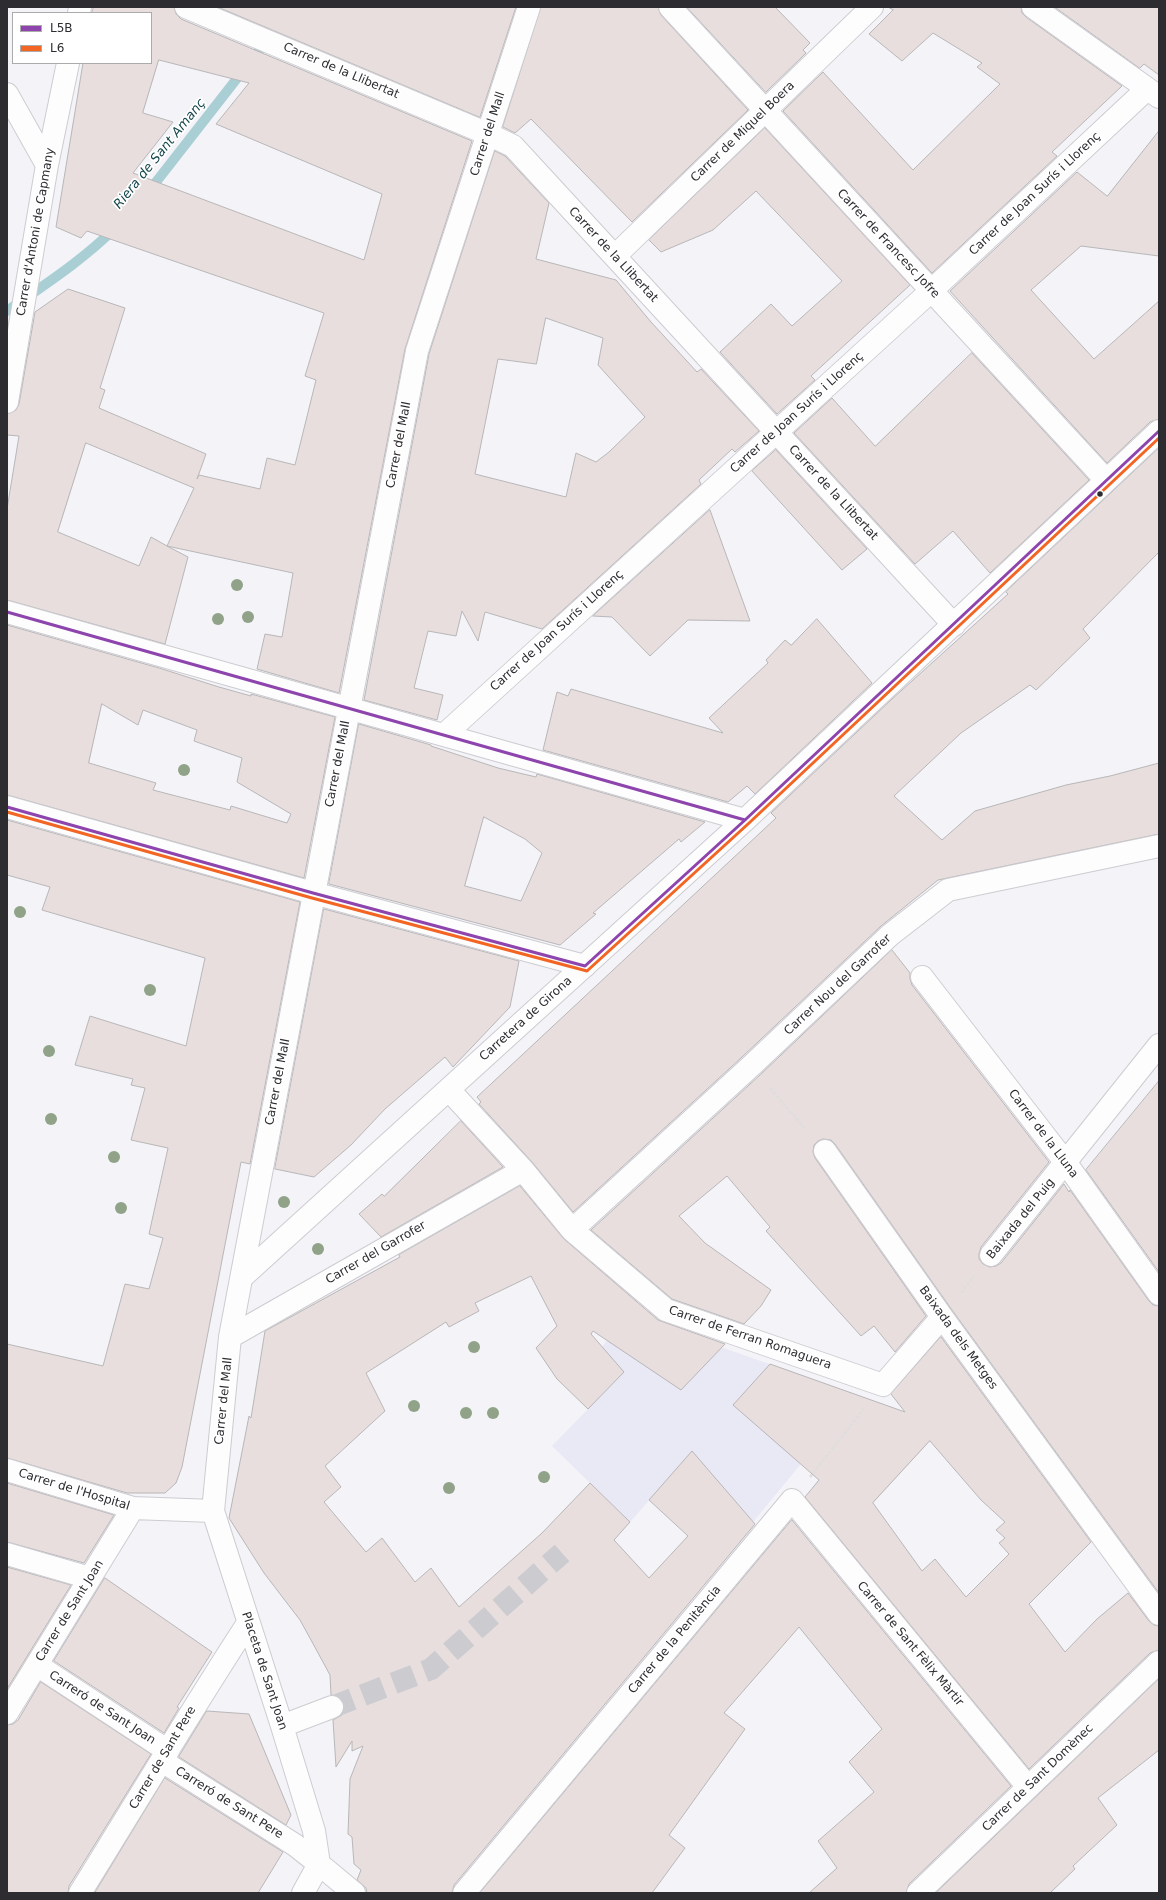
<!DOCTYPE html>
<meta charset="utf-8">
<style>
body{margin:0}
#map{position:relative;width:1166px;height:1900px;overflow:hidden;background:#f3f3f8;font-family:"DejaVu Sans",sans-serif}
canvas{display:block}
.frame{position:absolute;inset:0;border:8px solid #2d2c30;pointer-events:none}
.legend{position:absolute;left:12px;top:12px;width:140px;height:52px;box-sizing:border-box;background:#fff;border:1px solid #ababac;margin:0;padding:5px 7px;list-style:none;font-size:12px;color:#2d2c30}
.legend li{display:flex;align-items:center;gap:8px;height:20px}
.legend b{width:20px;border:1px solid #ababac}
</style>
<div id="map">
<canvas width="1166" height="1900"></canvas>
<div class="frame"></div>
<ul class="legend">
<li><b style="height:5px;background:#8e44ad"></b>L5B</li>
<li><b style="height:5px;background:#f26522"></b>L6</li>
</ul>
</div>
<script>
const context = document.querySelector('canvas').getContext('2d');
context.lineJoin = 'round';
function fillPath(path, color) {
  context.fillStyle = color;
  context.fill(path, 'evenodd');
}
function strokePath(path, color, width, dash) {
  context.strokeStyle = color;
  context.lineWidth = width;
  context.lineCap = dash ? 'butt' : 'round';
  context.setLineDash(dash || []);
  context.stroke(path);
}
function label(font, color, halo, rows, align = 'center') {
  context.font = font + ' "DejaVu Sans",sans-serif';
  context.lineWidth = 3.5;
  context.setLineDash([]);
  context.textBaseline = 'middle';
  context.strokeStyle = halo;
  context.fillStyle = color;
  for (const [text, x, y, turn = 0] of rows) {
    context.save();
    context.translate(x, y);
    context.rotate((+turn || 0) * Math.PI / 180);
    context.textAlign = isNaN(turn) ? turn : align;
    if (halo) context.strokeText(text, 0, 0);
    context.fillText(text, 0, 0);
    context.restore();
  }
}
const built = new Path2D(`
 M555,1328L590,1363L615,1329L666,1328L858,1395L753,1522L692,1452L630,1522L552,1446L588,1409L557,1379L536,1348Z`);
const stream = new Path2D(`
 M149,191L267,40
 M7,311C44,285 83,260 115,228`);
const building = new Path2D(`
 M94,7H174L176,14L181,19L472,141L405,349L339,693L257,669L265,634L282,637L293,573L167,546L188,557L165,644L7,600V509L19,436L7,435V414L16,410L19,404L35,312L68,289L125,308L100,388L105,390L99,408L206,454L197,479L199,475L260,489L267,458L295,465L316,380L305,376L324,313L87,231L81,238L56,227L83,63H151V13H92ZM159,60L249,83L216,124L382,194L364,260L133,173L173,122L143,113ZM86,443L194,488L167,546L151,537L139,566L58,532Z
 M218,7H516L480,117Z
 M541,7H658L661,15L748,110L632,222L531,119L515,133L503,127Z
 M687,7H775L810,43L803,50L806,53L766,92Z
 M888,7H1021L1022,13L1026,17L1122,86L1052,152L1057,156L932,273L783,111L823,72L913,170L1000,84L977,67L982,63L933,33L902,61L869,34L893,10Z
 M1055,7H1159V75L1144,64L1140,68Z
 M765,128L910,285L811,376L815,380L777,414L720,352L771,304L792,326L842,281L756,191L713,230L661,252L649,240Z
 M1159,131V256L1081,246L1031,290L1094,359L1159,301V419L1150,422L1107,463L950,291L1077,172L1107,196Z
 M495,151L505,156L549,203L536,259L616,280L651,322L697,372L701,369L759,431L735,452L732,449L699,480L701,484L542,629L485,612L478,641L462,611L456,636L428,631L414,688L443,695L437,720L364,700L429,354ZM546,318L603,338L598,365L645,417L609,452L596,462L576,453L566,497L475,474L498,359L536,364Z
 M972,353L1089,480L990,573L953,531L915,564L794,433L832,398L875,446Z
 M1159,448V552L1083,629L1090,638L1055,672L1036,690L1030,685L961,733L894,796L942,840L975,811L1066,785L1110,776L1159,763V834L938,880L881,926L742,1057L573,1212L532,1162L479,1104L481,1102L477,1097L776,818L771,813L891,700L985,615L1008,594L1006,592Z
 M776,450L867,549L842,570L752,471Z
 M710,510L750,621L688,620L650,656L612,617L593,616Z
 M817,619L872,683L755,794L747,786L728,802L543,750L557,692L568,696L571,689L723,733L709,718L768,663L766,660L785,640L791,645Z
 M7,625L159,668L219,687L251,696V694L335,717L304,878L7,795ZM102,704L138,725L143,710L197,730L194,741L242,758L237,782L291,814L287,823L231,806L230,810L153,790L156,783L89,763Z
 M359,724L431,745V746L498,768L536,777L537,774L705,822L681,842L679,839L593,913L596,914L560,945L329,884ZM484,817L525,839L542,853L521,901L465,886Z
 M7,820L300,902L250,1164L241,1162L182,1467L176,1483L165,1493H127L7,1458V1344L103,1366L125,1284L149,1289L163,1238L149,1234L168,1148L131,1140L145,1088L131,1085L133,1079L75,1065L90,1016L186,1046L205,958L42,910L50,887L7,875Z
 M324,909L519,961L510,1007L453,1067L445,1057L385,1109L351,1145L314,1177L275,1169Z
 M892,950L910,973V979L912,985L1049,1162L981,1247L979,1254V1259L983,1264L990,1267L996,1266L1001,1263L1064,1184L1069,1192L1070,1190L1149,1301L1153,1305L1159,1306V1593L952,1310L835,1144L831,1140L823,1139L818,1141L814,1145L813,1152L815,1158L926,1316L895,1352L874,1326L861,1336L766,1231L770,1227L727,1176L679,1216L705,1243L771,1290L761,1306L744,1324L672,1299L591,1230L760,1075Z
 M1159,1081V1272L1086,1170Z
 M461,1121L503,1167L381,1237L359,1214L382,1194L384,1196Z
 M520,1186L564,1239L658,1320L725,1344L681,1390L593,1331L591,1334L624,1372L588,1409L557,1379L536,1348L557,1326L531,1276L475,1303L479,1311L449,1327L446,1322L366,1373L385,1411L325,1466L341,1487L324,1502L366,1552L382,1538L415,1582L431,1568L459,1607L542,1533L590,1483L630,1522L614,1540L649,1578L688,1536L649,1500L692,1451L755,1524L454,1885L452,1893H367L366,1888L357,1880L361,1870L354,1864L352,1837L348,1834L350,1779L363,1746L352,1751V1741L336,1767L333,1720L342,1715L344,1709V1702L340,1697L331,1695L330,1675L311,1640L300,1620L264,1573L229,1518L249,1416L251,1418L265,1331L400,1257L399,1255Z
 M941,1337L1091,1542L1029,1604L1065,1652L1097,1619L1128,1593L1149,1621L1154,1625L1159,1626V1650L1150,1653L1029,1769L805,1497L819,1480L733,1405L770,1364L905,1412L891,1394ZM930,1441L981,1500L1005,1522L996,1530L1005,1538L999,1543L1009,1554L966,1597L935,1559L922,1571L873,1503Z
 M7,1483L114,1515L84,1563L7,1542Z
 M792,1520L1011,1786L909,1884L906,1893H809L837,1868L818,1841L874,1792L849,1762L882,1729L799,1627L724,1713L745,1729L669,1835L685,1848L652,1893H480Z
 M7,1567L71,1585L7,1689Z
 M105,1578L212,1652L177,1707L179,1708L164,1733L54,1661Z
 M1159,1679V1750L1098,1798L1117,1825L1073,1866L1075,1869L1050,1893H936Z
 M41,1682L151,1754L69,1886L68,1893H7V1725L13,1724L18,1720Z
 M207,1711L249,1714L291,1815L286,1825L179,1757Z
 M165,1778L283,1852L258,1893H95Z`);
const streetTunnel = new Path2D(`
 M332,1707L431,1669L562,1553`);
const path = new Path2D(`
 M770,1088L806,1130
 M961,1293L974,1276
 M810,1477L864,1409`);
const street = new Path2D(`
 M186,7L488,134L513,146L954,625
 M670,7L1106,480
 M1033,7L1159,97
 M79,13L80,7
 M7,94L47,165
 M615,256L872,7
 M7,402L47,165L68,63
 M7,612L745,820
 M444,735L931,291L1147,89
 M7,807L313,893L585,966
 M922,977L1066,1163L1159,1294
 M449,1090L523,1170L572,1230L666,1310L883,1385L942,1317
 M825,1151L942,1317L1159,1614
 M572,1230L751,1066L890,935L948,890L1159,846
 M991,1255L1159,1045
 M242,1277L745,820L1159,431
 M230,1337L523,1170
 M7,1470L133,1508L213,1511
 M7,1554L90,1578
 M37,1665L168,1751
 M7,1713L133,1508
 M282,1726L332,1707
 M162,1761L295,1845L319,1864L314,1831L282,1726L213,1511L230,1337L417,351L529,7
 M80,1893C136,1803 190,1712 248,1623
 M303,1893L319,1864L354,1893
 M464,1893L792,1500L1028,1787
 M918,1893L1159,1662`);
const bus1 = new Path2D(`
 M7,612L745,820
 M7,807L313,893L585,966L745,820L1159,431`);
const bus2 = new Path2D(`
 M7,812L312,898L587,971L748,824L1159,438`);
const trees = [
 [237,585],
 [248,617],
 [218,619],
 [184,770],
 [20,912],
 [150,990],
 [49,1051],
 [51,1119],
 [114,1157],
 [284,1202],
 [121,1208],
 [318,1249],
 [474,1347],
 [414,1406],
 [466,1413],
 [493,1413],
 [544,1477],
 [449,1488]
];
const markers = [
 [1100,494,3.5,"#2d2c30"]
];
const streetNames = [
 ["Carrer de la Llibertat",341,71,23],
 ["Carrer de Miquel Boera",743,132,-44],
 ["Carrer del Mall",488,134,-72],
 ["Carrer de Joan Surís i Llorenç",1035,194,-43],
 ["Carrer d'Antoni de Capmany",36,232,-80],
 ["Carrer de Francesc Jofre",888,244,47],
 ["Carrer de la Llibertat",613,255,47],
 ["Carrer de Joan Surís i Llorenç",797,413,-42],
 ["Carrer del Mall",399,445,-79],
 ["Carrer de la Llibertat",833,493,47],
 ["Carrer de Joan Surís i Llorenç",557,631,-42],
 ["Carrer del Mall",338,764,-79],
 ["Carrer Nou del Garrofer",838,985,-43],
 ["Carretera de Girona",526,1019,-42],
 ["Carrer del Mall",278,1082,-79],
 ["Carrer de la Lluna",1043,1134,53],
 ["Baixada del Puig",1021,1219,-51],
 ["Carrer del Garrofer",376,1253,-30],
 ["Carrer de Ferran Romaguera",750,1338,19],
 ["Baixada dels Metges",958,1338,54],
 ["Carrer del Mall",224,1401,-84],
 ["Carrer de l'Hospital",74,1490,17],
 ["Carrer de Sant Joan",70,1611,-58],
 ["Carrer de la Penitència",675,1640,-50],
 ["Carrer de Sant Fèlix Màrtir",910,1644,50],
 ["Placeta de Sant Joan",264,1671,72],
 ["Carreró de Sant Joan",102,1708,33],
 ["Carrer de Sant Pere",163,1758,-59],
 ["Carrer de Sant Domènec",1038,1778,-44],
 ["Carreró de Sant Pere",229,1803,32]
];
const waterNames = [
 ["Riera de Sant Amanç",160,154,-51]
];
fillPath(built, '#e9e8f5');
strokePath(stream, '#a9cfd5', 10);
fillPath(building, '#e7dedd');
strokePath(building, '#b8b6b8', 1);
strokePath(streetTunnel, '#cbcbd0', 22, [22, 11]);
strokePath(street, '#cdccd1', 24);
strokePath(path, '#dededf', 2.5, [3, 2]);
strokePath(street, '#fdfdfe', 22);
strokePath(bus1, '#8e44ad', 3);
strokePath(bus2, '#f26522', 3);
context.fillStyle = '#90a389';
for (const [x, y] of trees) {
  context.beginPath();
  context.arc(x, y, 6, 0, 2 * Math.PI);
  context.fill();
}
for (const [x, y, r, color] of markers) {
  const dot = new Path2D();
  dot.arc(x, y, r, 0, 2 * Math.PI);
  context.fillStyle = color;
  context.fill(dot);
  strokePath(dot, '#fff', 1.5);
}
label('12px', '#2d2c30', '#fff', streetNames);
label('italic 13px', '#16474d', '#fff', waterNames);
</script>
